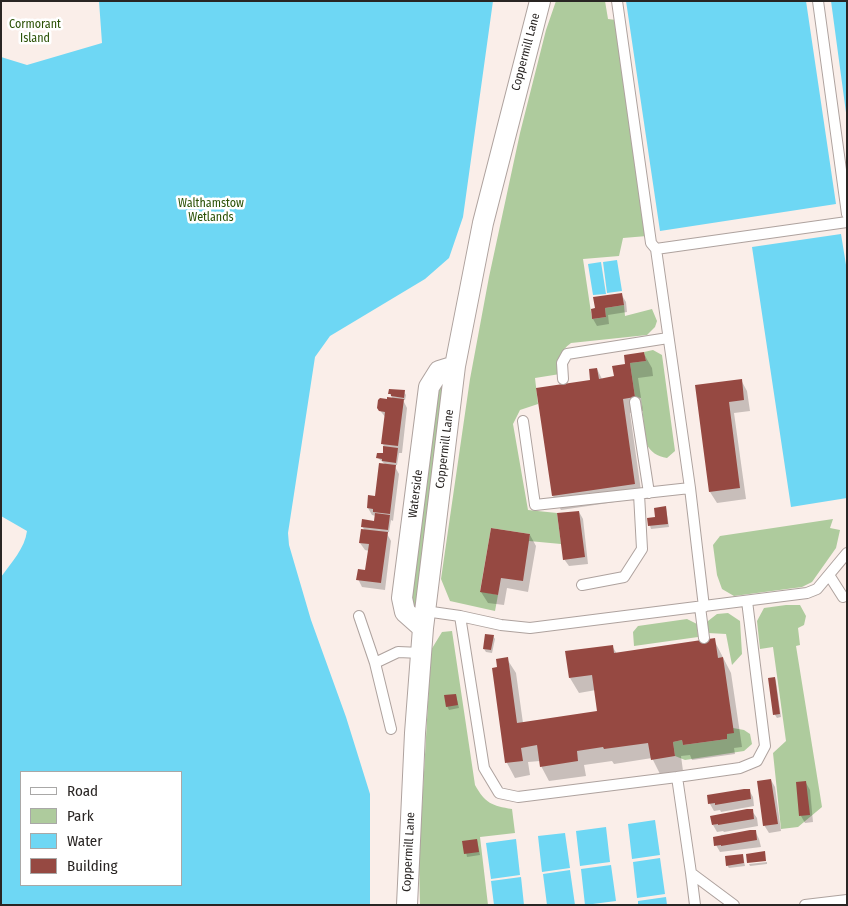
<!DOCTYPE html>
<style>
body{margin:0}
#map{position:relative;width:848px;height:906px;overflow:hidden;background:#faeee9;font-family:"Fira Sans Condensed",sans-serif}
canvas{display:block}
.frame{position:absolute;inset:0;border:2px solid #292523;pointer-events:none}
.legend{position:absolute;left:20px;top:771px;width:162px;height:115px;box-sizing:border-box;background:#fff;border:1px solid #a9a8a7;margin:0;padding:6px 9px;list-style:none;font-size:15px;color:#292523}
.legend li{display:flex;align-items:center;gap:10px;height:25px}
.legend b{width:25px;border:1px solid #a9a8a7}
</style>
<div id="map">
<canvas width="848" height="906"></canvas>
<div class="frame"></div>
<ul class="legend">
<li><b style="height:6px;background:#fff"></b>Road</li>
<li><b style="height:14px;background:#aecb9d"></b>Park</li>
<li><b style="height:14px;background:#6ed7f4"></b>Water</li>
<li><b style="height:14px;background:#964942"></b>Building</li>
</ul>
</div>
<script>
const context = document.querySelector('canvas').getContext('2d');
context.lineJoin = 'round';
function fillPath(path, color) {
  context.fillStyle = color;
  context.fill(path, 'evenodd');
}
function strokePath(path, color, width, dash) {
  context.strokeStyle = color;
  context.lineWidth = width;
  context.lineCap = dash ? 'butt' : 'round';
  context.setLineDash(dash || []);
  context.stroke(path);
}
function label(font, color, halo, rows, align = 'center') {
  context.font = font + ' "Fira Sans Condensed",sans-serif';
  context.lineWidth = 5;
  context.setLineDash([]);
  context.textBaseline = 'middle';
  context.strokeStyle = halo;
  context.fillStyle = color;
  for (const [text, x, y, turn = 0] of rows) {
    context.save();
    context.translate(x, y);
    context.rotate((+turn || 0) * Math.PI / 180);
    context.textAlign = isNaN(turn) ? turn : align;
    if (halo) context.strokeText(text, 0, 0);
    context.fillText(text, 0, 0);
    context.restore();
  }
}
const green = new Path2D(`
 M556,1H605L608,19L616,20L647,236L623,238L619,256L583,259L592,319L606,317L605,308L624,305L625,316L652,309L657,321L655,327L647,335L571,343C559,352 558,360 560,374L535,378L538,404L520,410L513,424L528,510L557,513L561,544L529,541L530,534L491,528L480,591L498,595L495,611L450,601L441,579L470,379L489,277L520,133L546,30Z
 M653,350L662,355L675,451L667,458C657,456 651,453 646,443L641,398L635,397L630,363L646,361L644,352Z
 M445,381L416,607L414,610L407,606L436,383Z
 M833,519L830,528L840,530L836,548L812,582L802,587L734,596L722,589L717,575L713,545L720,536Z
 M786,605H800L806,616L804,625L798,628L800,645L796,646L822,807L798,827L781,829L773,753L786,741L773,647L760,649L757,621L764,608Z
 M728,613L740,621L742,654L732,665L726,634L708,633V621L717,614Z
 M687,619L697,624L698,637L634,646L633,632L638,626Z
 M452,631L475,785C485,803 492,806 512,809L515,833L480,837L488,905H420L419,859L431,650L442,632Z
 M733,728L744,730L750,734L752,744L744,751L685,760L675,756L673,742L682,740L683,745L727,739V734Z`);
const water = new Path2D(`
 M99,1H493L463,217L449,258L425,279L330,336L315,357L288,533L289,545L311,620L346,717L370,794V905H1V577C11,563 25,548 27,531L1,516V57L27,65L102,43ZM21,772H181V885H21Z
 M626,1H806L836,204L660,231Z
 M831,1H847V120Z
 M841,234L847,271V498L791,507L752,247Z
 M617,260L622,291L607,293L603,262Z
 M601,262L606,294L593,295L588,264Z
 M655,820L660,855L632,859L628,824Z
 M606,827L610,862L580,866L576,831Z
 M565,833L570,868L542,872L538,836Z
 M516,839L520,875L491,879L486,843Z
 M660,858L665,894L637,898L633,862Z
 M611,865L616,901L585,905L581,869Z
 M570,870L575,905H547L543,874Z
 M521,877L524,905H494L491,881Z
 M666,897L667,905H638V901Z`);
const shadow = new Path2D(`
 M621,294L626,302L627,312L608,315L609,324L597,326L593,319L592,310Z
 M644,354L652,368L653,376L638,378L643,411L630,413L642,498L561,510L553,496L597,369L602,379L615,378L626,365Z
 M741,380L747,391L750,411L734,413L746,499L717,503L710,492L696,386Z
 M404,392L406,395L405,400H403L407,408L402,453H399L397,465H394L399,474L393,521L391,520L389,532H386L391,541L385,590L362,587L358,579L367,572L369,551L365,550L360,543L365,531L362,526L375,522L376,516L372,515L368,508L376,497L386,465L378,458L384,455V447L383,444L386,418L378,408L393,399L390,394Z
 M666,508L669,527L651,529L648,519L656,518Z
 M579,512L583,519L588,564L569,566L564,559Z
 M530,535L536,546L528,592L507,588L504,605L488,603L481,592Z
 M493,636L495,639L492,653L486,652L484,649Z
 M714,640L731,673L742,747L734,748L735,754L692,760L690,755L681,756L683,771L660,774L652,758L614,764L612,761L584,765L586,776L549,781L541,766L540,761L528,762L530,775L515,778L507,763L493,669L498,668L507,659L516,673L523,723L599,712L596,690L579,693L570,678L567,653L612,646L617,654Z
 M775,678L776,681L781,717L777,718L775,715Z
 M456,695L459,708L449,710L447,706Z
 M771,780L775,787L781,831L769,833L764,825Z
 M806,783L810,790L813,822L805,823L801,816L797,784Z
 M749,790L753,797L754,806L721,812L720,810L714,811L710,804L708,796Z
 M752,811L757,818L758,826L724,832L723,831L717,832L713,825Z
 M755,831L759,839L761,847L720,852L716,845L721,835Z
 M477,840L480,855L467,857L464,842Z
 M743,856L745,866L729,868L727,865Z
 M767,862V864L750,866L749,864Z`);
const building = new Path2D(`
 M622,293L624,305L605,308L606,317L592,319L591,309L595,308L593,297Z
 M644,352L646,361L630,363L635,397L623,399L635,484L552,496L536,388L590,380L589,369L597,368L599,379L614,376L612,366L625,364L624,355Z
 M742,379L744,400L729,402L740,488L709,492L695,385Z
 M389,389L405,390L404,398L391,396V394H388Z
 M387,397L404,399L398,446L381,444L385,412L379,411L377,408L378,400L380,398L387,399Z
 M383,446L398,448L396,463L382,461V459L376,458L377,453H383Z
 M379,463L396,465L390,514L373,512V509L367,508L368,495L375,496Z
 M666,506L668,524L648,526L647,518L655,517L654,508Z
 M579,511L585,557L563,560L557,513Z
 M375,513L390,515L388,530L361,527L362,519L374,521Z
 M491,528L530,534L523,581L501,578L498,595L480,592Z
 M361,529L388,532L381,583L356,580L358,569L365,570L369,544L359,543Z
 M485,634L494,635L491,650L483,649Z
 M715,638L718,658L723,657L734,733L727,734V739L683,745L682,740L673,742L675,756L651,760L648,743L604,749L603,747L577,751L578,761L540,767L537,745L521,748L523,761L505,763L492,668L497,667L496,659L508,657L517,723L597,711L592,675L569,678L565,651L613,645L614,653Z
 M775,677L780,714L773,715L768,678Z
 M456,694L458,705L446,707L444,695Z
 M771,779L778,824L763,826L757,781Z
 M806,781L810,815L799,816L796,782Z
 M744,789H750L751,799L715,805V803L708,804L707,795Z
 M747,809H753L754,819L718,825V824L712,825L710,816Z
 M750,830H756L757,840L721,846V845L714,846L713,837Z
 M477,839L479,852L464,854L462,841Z
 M765,851L766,861L747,863L746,854Z
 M743,854L744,863L726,866L725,856Z`);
const service = new Path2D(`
 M617,1L651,243L656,249
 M818,1L847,214
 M563,379L562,363L567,354L668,338
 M635,402L649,493
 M523,421L535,505L690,488
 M829,575L843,597
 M582,585L624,577L642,549L639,494
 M700,607L704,638
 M704,607L690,488L656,249L847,222
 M425,611L460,616L484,768L499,793L518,797L677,777L691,873L734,905
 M359,616L375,663L391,729
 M460,616L501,625L530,628L807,593L817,589L847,553
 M375,663L398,652L421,653
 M677,777L740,768L757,761L765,746L747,601
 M691,873L695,905
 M805,905L847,900`);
const minor = new Path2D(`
 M423,628L405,612L402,598L429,387L439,371L455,366
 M407,905L415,733L423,628L455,366L483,223L540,1`);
const parkNames = [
 ["Cormorant",35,25],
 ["Island",35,39],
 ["Walthamstow",211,204],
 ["Wetlands",211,218]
];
const streetNames = [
 ["Coppermill Lane",526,52,-75],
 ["Coppermill Lane",445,449,-83],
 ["Waterside",416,494,-83],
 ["Coppermill Lane",409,852,-87]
];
fillPath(green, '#aecb9d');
fillPath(water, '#6ed7f4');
fillPath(shadow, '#0003');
fillPath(building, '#964942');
strokePath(service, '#aea29e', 12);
strokePath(minor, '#aea29e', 22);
strokePath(service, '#fff', 10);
strokePath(minor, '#fff', 20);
label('12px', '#2a5105', '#fff', parkNames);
label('12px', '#292523', '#fff', streetNames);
</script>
